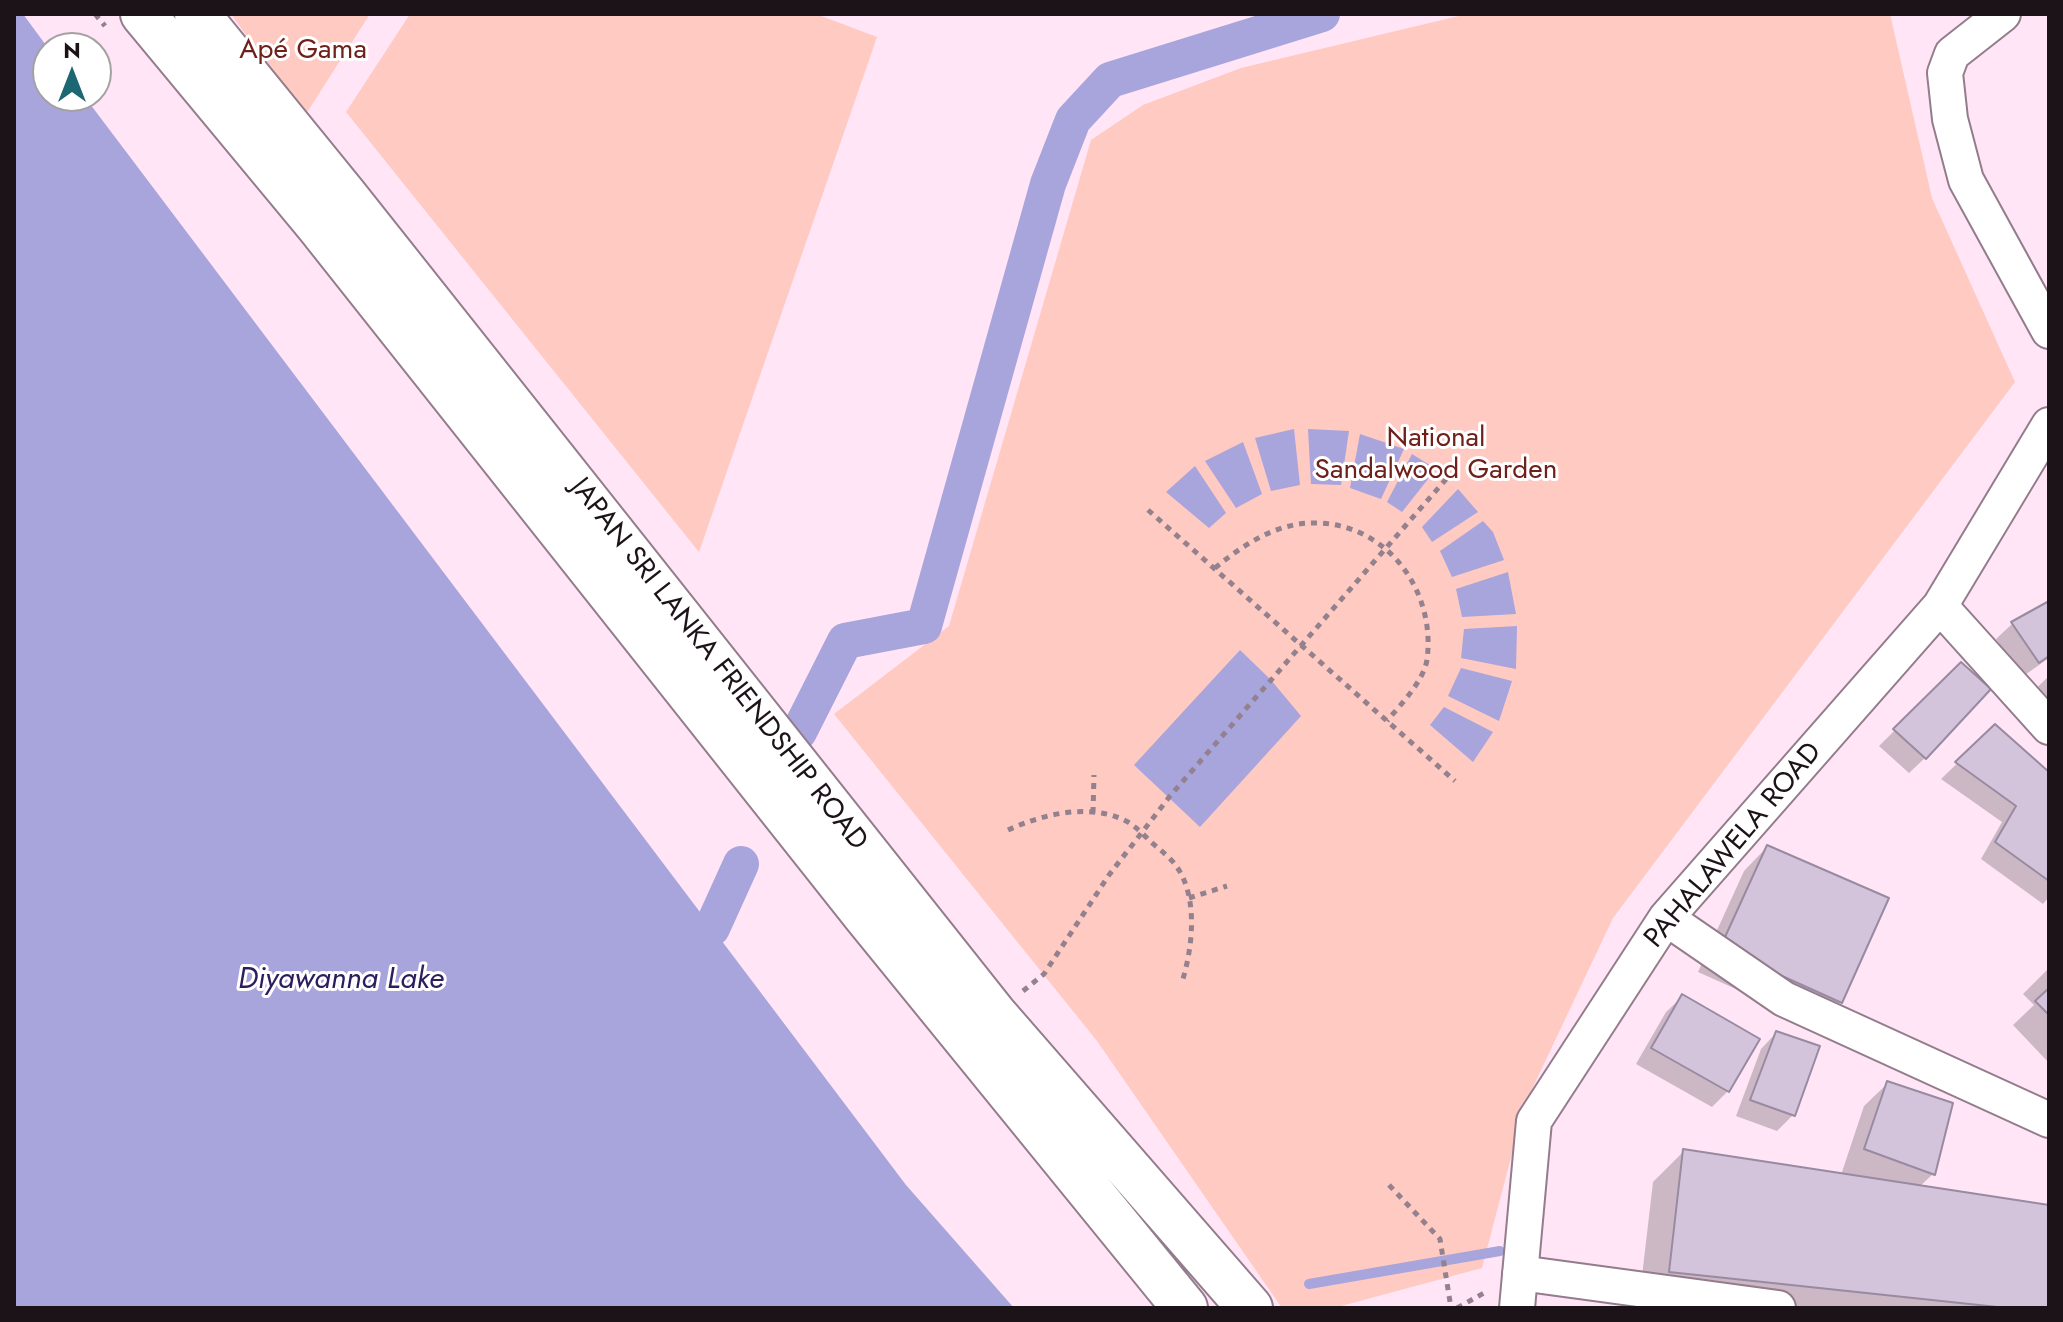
<!DOCTYPE html>
<meta charset="utf-8">
<style>
body{margin:0}
#map{position:relative;width:2063px;height:1322px;overflow:hidden;background:#ffe5f6;font-family:Jost,sans-serif}
canvas{display:block}
.frame{position:absolute;inset:0;border:16px solid #1c1319;pointer-events:none}
.north{position:absolute;left:32px;top:32px;width:80px;height:80px;box-sizing:border-box;background:#fff;border:2px solid #a4a1a3;border-radius:50%;rotate:0deg;font-size:22px;font-weight:700;line-height:32px;text-align:center;color:#1c1319}
.north::after{content:'';display:block;margin:auto;width:28px;height:36px;background:#1d6673;clip-path:polygon(50% 0,100% 100%,50% 72%,0 100%)}
</style>
<div id="map">
<canvas width="2063" height="1322"></canvas>
<div class="frame"></div>
<div class="north">N</div>
</div>
<script>
const context = document.querySelector('canvas').getContext('2d');
context.lineJoin = 'round';
function fillPath(path, color) {
  context.fillStyle = color;
  context.fill(path, 'evenodd');
}
function strokePath(path, color, width, dash) {
  context.strokeStyle = color;
  context.lineWidth = width;
  context.lineCap = dash ? 'butt' : 'round';
  context.setLineDash(dash || []);
  context.stroke(path);
}
function label(font, color, halo, rows, align = 'center') {
  context.font = font + ' Jost,sans-serif';
  context.lineWidth = 6;
  context.setLineDash([]);
  context.textBaseline = 'middle';
  context.strokeStyle = halo;
  context.fillStyle = color;
  for (const [text, x, y, turn = 0] of rows) {
    context.save();
    context.translate(x, y);
    context.rotate((+turn || 0) * Math.PI / 180);
    context.textAlign = isNaN(turn) ? turn : align;
    if (halo) context.strokeText(text, 0, 0);
    context.fillText(text, 0, 0);
    context.restore();
  }
}
const green = new Path2D(`
 M231,14H370L304,117Z
 M410,14H816L877,37L699,552L346,112Z
 M1467,14H1890L1932,198L2015,382L1613,918L1525,1104L1482,1268L1334,1308H1282L1097,1041L834,714L949,626L1091,140L1143,105L1241,68Z`);
const water = new Path2D(`
 M14,14H23L48,48V96H84L906,1185L1014,1308H14Z
 M1294,429L1300,485L1271,491L1255,438Z
 M1308,429L1349,431L1341,485L1311,484Z
 M1360,434L1404,449L1381,499L1350,488Z
 M1243,442L1262,494L1236,508L1205,461Z
 M1412,454L1436,469L1402,512L1387,502Z
 M1195,466L1226,513L1209,528L1166,492Z
 M1458,489L1478,512L1432,542L1422,527Z
 M1483,521L1493,532L1504,560L1452,577L1440,551Z
 M1508,572L1516,614L1462,617L1456,589Z
 M1517,626L1516,669L1461,658L1464,629Z
 M1240,650L1271,680L1301,716L1200,827L1134,765Z
 M1461,668L1512,681L1499,721L1448,696Z
 M1444,707L1493,732L1473,762L1430,725Z`);
const shadow = new Path2D(`
 M2049,604V658L2022,677L1996,639L2012,624Z
 M1961,665L1925,758L1909,773L1879,746Z
 M2049,676V743L2021,703Z
 M1995,727L2049,774V897L2043,904L1981,859L2002,822L1941,779Z
 M1767,847L1840,1002L1816,1025L1698,972L1744,871Z
 M2049,968V1063L2013,1025L2034,1005L2023,994Z
 M1682,997L1728,1091L1712,1107L1636,1064L1666,1012Z
 M1776,1033L1793,1115L1777,1131L1736,1116L1761,1049Z
 M1888,1083L1933,1174L1919,1187L2049,1207V1308H1691L1639,1302L1653,1182L1684,1151L1841,1175L1864,1106Z`);
const stream = new Path2D(`
 M1309,1284L1500,1251`);
const canal = new Path2D(`
 M799,732L845,641L924,626L1048,184L1073,120L1110,80L1322,14
 M712,928L741,864`);
const building = new Path2D(`
 M2049,601V656L2039,663L2011,622Z
 M1961,662L1991,689L1926,759L1893,729Z
 M1995,724L2049,772V881L1995,842L2016,806L1955,762Z
 M1767,845L1889,898L1842,1003L1720,948Z
 M2049,988V1015L2035,1001Z
 M1682,994L1760,1039L1729,1092L1651,1048Z
 M1776,1031L1820,1046L1795,1116L1750,1100Z
 M1887,1081L1953,1103L1935,1175L1864,1149Z
 M1683,1149L2049,1205V1308H2007L1669,1272Z`);
const path = new Path2D(`
 M95,14L105,26
 M1148,510L1455,781
 M1215,568C1244,544 1279,521 1319,523C1389,526 1436,592 1427,660C1423,682 1401,704 1387,721
 M1093,813L1094,775
 M1008,830C1043,814 1091,802 1128,822C1136,827 1144,835 1151,842C1159,849 1167,855 1174,863C1199,894 1193,947 1182,982
 M1189,898L1227,886
 M1023,991L1044,974L1109,875L1170,796L1447,478
 M1389,1185L1440,1239L1451,1308
 M1457,1308L1484,1293`);
const minor = new Path2D(`
 M2003,14L1952,54L1945,73L1950,119L1966,180L2049,331
 M1940,606L2049,727
 M1666,918L1784,999L2049,1120
 M1520,1273L1778,1308
 M1517,1308L1534,1121L1666,918L1940,606L2049,425`);
const secondary = new Path2D(`
 M143,14L318,225L866,916L1185,1308
 M197,14L345,196L994,1014L1250,1308`);
const parkNames = [
 ["Apé Gama",303,51],
 ["National",1436,439],
 ["Sandalwood Garden",1436,471]
];
const streetNames = [
 ["JAPAN SRI LANKA FRIENDSHIP ROAD",718,665,52],
 ["PAHALAWELA ROAD",1734,846,-50]
];
const waterNames = [
 ["Diyawanna Lake",341,981]
];
fillPath(green, '#ffcac2');
fillPath(water, '#a8a4dc');
fillPath(shadow, '#0003');
strokePath(stream, '#a8a4dc', 10);
strokePath(canal, '#a8a4dc', 36);
fillPath(building, '#d3c4dc');
strokePath(building, '#988aa0', 2);
strokePath(minor, '#937c8c', 38);
strokePath(secondary, '#937c8c', 48);
strokePath(path, '#93818d', 5, [6, 6]);
strokePath(minor, '#fff', 34);
strokePath(secondary, '#fff', 44);
label('28px', '#6e211b', '#fff', parkNames);
label('28px', '#1c1319', '#fff', streetNames);
label('italic 30px', '#2b1d5e', '#fff', waterNames);
</script>
